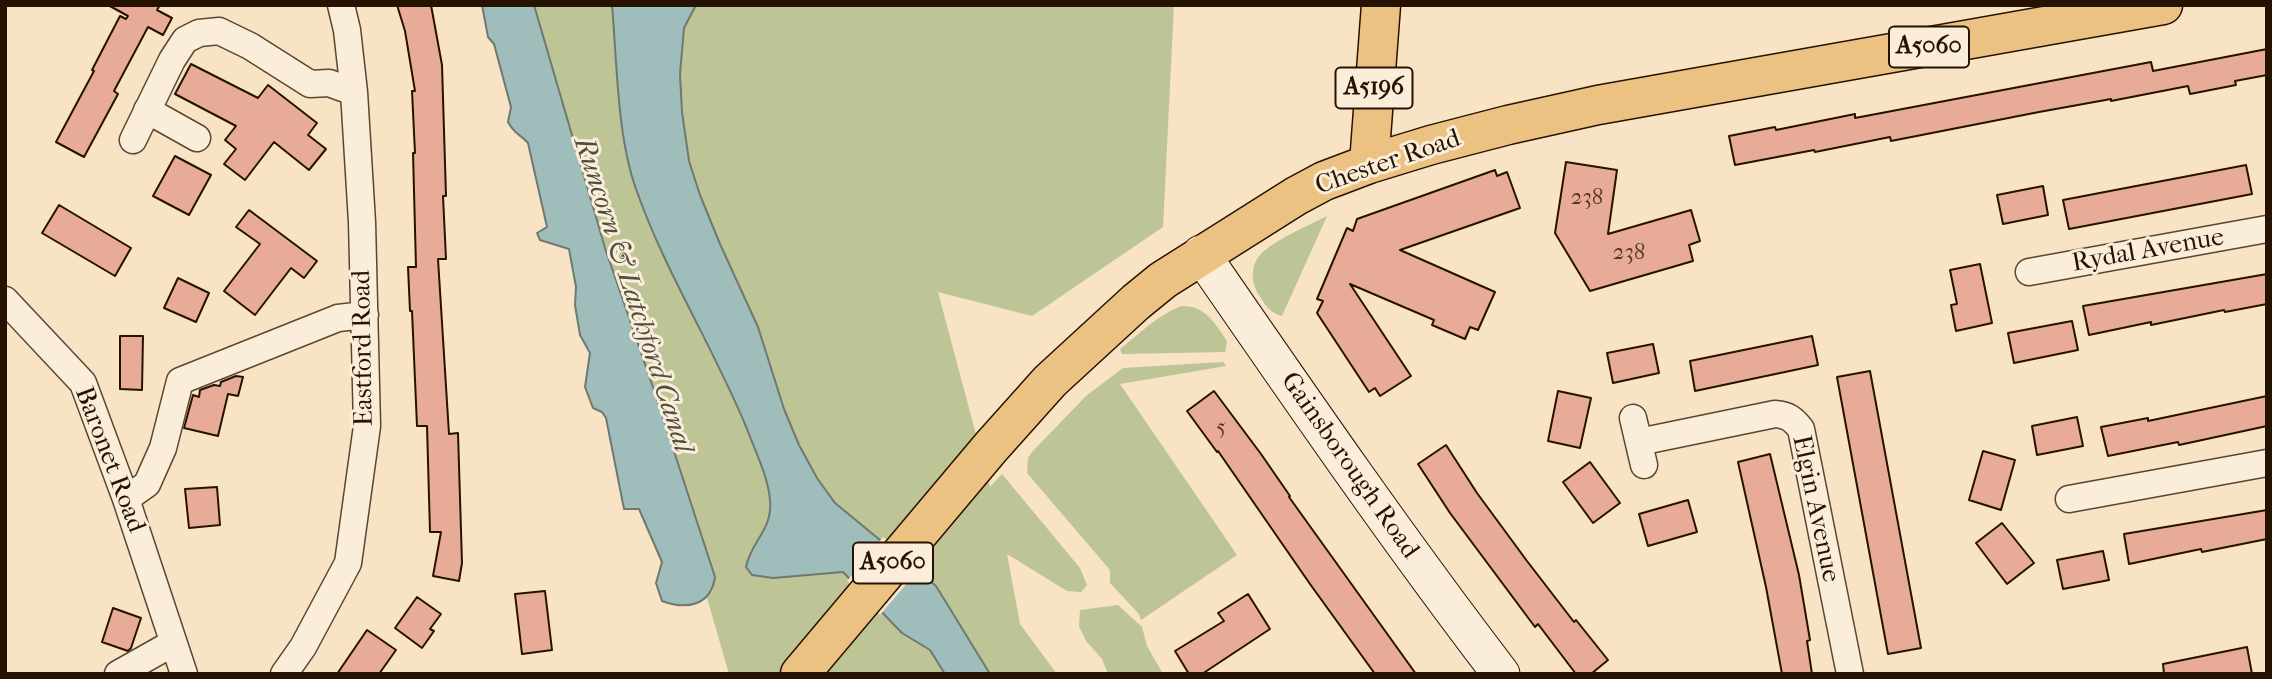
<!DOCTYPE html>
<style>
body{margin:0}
#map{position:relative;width:2272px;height:679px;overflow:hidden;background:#f8e3c5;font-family:"IM FELL French Canon",serif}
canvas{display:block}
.frame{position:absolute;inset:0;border:7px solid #261200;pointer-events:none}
</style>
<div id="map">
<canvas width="2272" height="679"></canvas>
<div class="frame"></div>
</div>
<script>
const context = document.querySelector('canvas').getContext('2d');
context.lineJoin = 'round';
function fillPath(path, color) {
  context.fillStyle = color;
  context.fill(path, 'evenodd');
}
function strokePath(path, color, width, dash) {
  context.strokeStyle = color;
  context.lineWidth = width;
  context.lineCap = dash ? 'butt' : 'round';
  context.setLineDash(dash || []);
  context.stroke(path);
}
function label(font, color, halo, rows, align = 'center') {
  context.font = font + ' "IM FELL French Canon",serif';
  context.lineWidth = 6;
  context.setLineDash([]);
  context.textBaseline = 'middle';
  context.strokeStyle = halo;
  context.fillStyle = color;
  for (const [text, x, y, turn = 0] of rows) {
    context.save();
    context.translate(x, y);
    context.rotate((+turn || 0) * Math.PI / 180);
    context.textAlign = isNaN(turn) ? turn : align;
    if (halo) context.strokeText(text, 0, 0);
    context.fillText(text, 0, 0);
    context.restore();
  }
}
const green = new Path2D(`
 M534,5H1174L1163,227L1032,316L938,292L990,487L1002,474L1080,568L1087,585L1081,592L1067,591L1007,554L1020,624L1057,674H729L707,598L713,590L715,577L655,393L605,248Z
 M1327,216L1282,316C1269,312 1266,306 1259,295C1251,283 1250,265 1261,254C1273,241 1309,225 1327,216Z
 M1181,306C1205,305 1215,323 1227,341L1225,352L1122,354L1120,349C1139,334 1158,315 1181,306Z
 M1223,362L1226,366L1120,384L1237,555L1141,620L1139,614L1110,583V570L1027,473L1028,458L1032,452L1086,396L1123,368Z
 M1118,605L1142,627L1147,646L1163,674H1108L1102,659L1086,641L1079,626L1080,610Z`);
const water = new Path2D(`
 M482,5H534L605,248L655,393L715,577C711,606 686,610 662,601L656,583L662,562L639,509H624L606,418L602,412L593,408L585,387L590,353L580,335L575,305L576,287L569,249L540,240L537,233L547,227L528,143C519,133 516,136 508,122L511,107L494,44L488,37Z
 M612,5H696L684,28L680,74L682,112L689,161L700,195L720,244L758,327L784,409L799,445L817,478L835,503L936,586L990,674H945L930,650L902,633L843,572L773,578L752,575L746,567C751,541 773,530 770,500C768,476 755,451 747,429C714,348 665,272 636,189C617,136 617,62 612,5Z`);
const pier = new Path2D(`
 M883,537L920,568L880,615L847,581Z`);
const building = new Path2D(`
 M108,5H160L157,10L172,18L163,35L148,27L114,91L118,94L84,157L56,142L94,71L92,70L120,16L126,19L128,16Z
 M397,5H431L442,65L446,196H443L446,259H438L449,434L458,433L462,563L459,581L433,576L441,532H430L427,426H417L412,311H410L408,267H416L413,153H415L412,91H415L405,31Z
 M2267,49V75L2235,81L2236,85L2190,94L2188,86L2111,101V99L2039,112L1891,141L1890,137L1815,152L1814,150L1735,165L1729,136L1775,127L1776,130L1855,114V118L2151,62L2153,71Z
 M191,64L258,98L268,85L317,123L308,135L326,149L309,170L274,142L245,180L224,164L236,149L225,140L236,126L175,94Z
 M175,156L211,175L189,215L153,196Z
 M1566,162L1617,170L1608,234L1691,210L1700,241L1689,245L1693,261L1590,291L1555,233Z
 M2246,165L2252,194L2069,229L2063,200Z
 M1495,170L1497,176L1507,172L1520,208L1400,250L1495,292L1478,330L1470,327L1465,339L1432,325L1434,320L1350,284L1411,376L1380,396L1375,388L1369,392L1317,313L1323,301L1317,299L1347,228L1353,231L1357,219Z
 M2043,186L2048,215L2003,224L1997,195Z
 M59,205L131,248L115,276L42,233Z
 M249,210L317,261L304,278L291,268L255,315L224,291L260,244L236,227Z
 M1980,264L1992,323L1956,331L1951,305L1957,304L1950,270Z
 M2267,274V304L2225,312L2224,310L2151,325V322L2089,335L2083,306Z
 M178,278L209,293L196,322L164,308Z
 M2072,321L2078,350L2014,363L2008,333Z
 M120,336H143L142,390L120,389Z
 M1812,336L1818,365L1695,391L1690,361Z
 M1653,344L1659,373L1613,383L1607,353Z
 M1870,371L1921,648L1888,654L1837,377Z
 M236,376L243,377L238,396L228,394L218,436L184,428L193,395L199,397L200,390L214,385L220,386L221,382Z
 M1214,391L1261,454L1290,496L1289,497L1416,674H1375L1310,584L1218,451L1217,452L1187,411Z
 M1558,391L1591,398L1580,448L1548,441Z
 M2267,396V426L2179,445L2178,442L2108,456L2101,427L2148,418V421Z
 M2077,417L2083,446L2037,455L2032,426Z
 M1446,445L1477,493L1527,561L1574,622L1576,620L1608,660L1591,674H1576L1538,624L1535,627L1450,513L1418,464Z
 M1983,451L2015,460L2001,510L1969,500Z
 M1770,454L1799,575L1810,640L1807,641L1812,674H1782L1766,587L1738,462Z
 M1590,462L1620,503L1593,523L1563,482Z
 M217,487L220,525L189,528L185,489Z
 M1688,500L1697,532L1648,546L1639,514Z
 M2267,510V539L2202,552L2201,549L2129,564L2124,534Z
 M2002,523L2034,563L2007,584L1976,543Z
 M2103,551L2109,580L2063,589L2057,560Z
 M545,591L552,650L522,654L515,594Z
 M1248,594L1270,629L1202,674H1189L1175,651L1224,621L1218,613Z
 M417,597L441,614L430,629L434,631L422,648L395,628Z
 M113,608L141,618L131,648L128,651L102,642Z
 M367,630L396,650L379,674H337Z
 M2247,647L2252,674H2164L2163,664Z`);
const street = new Path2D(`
 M147,110L197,138
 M133,140L172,60L185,40L199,33L219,31L250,46L310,84L329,83L354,92
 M2029,272L2267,229
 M5,300L83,383L126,499L184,674
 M1633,418L1644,465
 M1639,442L1775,414C1788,415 1793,419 1801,429L1850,674
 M126,499L147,484L163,448L180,381L338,318L365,315
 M2069,499L2267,463
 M118,674L173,643
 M284,674L303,647L348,563L367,426L362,222L354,92L347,30L341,5`);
const secondary = new Path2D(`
 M1201,254C1299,396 1396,537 1501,674`);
const highway = new Path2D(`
 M1369,164L1381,5
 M800,674L991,447L1050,381L1136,302L1163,280L1296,196L1324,181L1369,164L1431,145L1508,125L1598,105L2163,5`);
const numberNames = [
 ["238",1587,198],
 ["238",1629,253],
 ["5",1221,428]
];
const shields = [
 [1929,47,80],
 [1374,88,77],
 [893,563,80]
];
const shieldNames = [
 ["A5060",1929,47],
 ["A5196",1374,88],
 ["A5060",893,563]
];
const streetNames = [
 ["Chester Road",1388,163,-19],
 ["Rydal Avenue",2148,251,-10],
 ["Eastford Road",364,348,-91],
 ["Baronet Road",109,460,69],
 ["Gainsborough Road",1349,466,55],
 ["Elgin Avenue",1815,509,78]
];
const waterNames = [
 ["Runcorn & Latchford Canal",632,295,72]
];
fillPath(green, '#bdc495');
fillPath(water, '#9fbdbb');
strokePath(water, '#6f7970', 2);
fillPath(pier, '#f8e3c5');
fillPath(building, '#e7ab97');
strokePath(building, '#261200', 2);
strokePath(street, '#5a4631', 29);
strokePath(secondary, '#261200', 39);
strokePath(highway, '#261200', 41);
strokePath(street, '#faedd9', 26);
strokePath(secondary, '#faedd9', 37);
strokePath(highway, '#ecc282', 38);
label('23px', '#563826', null, numberNames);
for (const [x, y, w] of shields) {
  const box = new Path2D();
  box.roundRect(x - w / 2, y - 20.5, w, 41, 5);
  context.fillStyle = '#faedd9';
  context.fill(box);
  strokePath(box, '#261200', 2);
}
label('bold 24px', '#261200', null, shieldNames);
label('26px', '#261200', '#faedd9', streetNames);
label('italic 28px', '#504e41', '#faedd9', waterNames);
</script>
